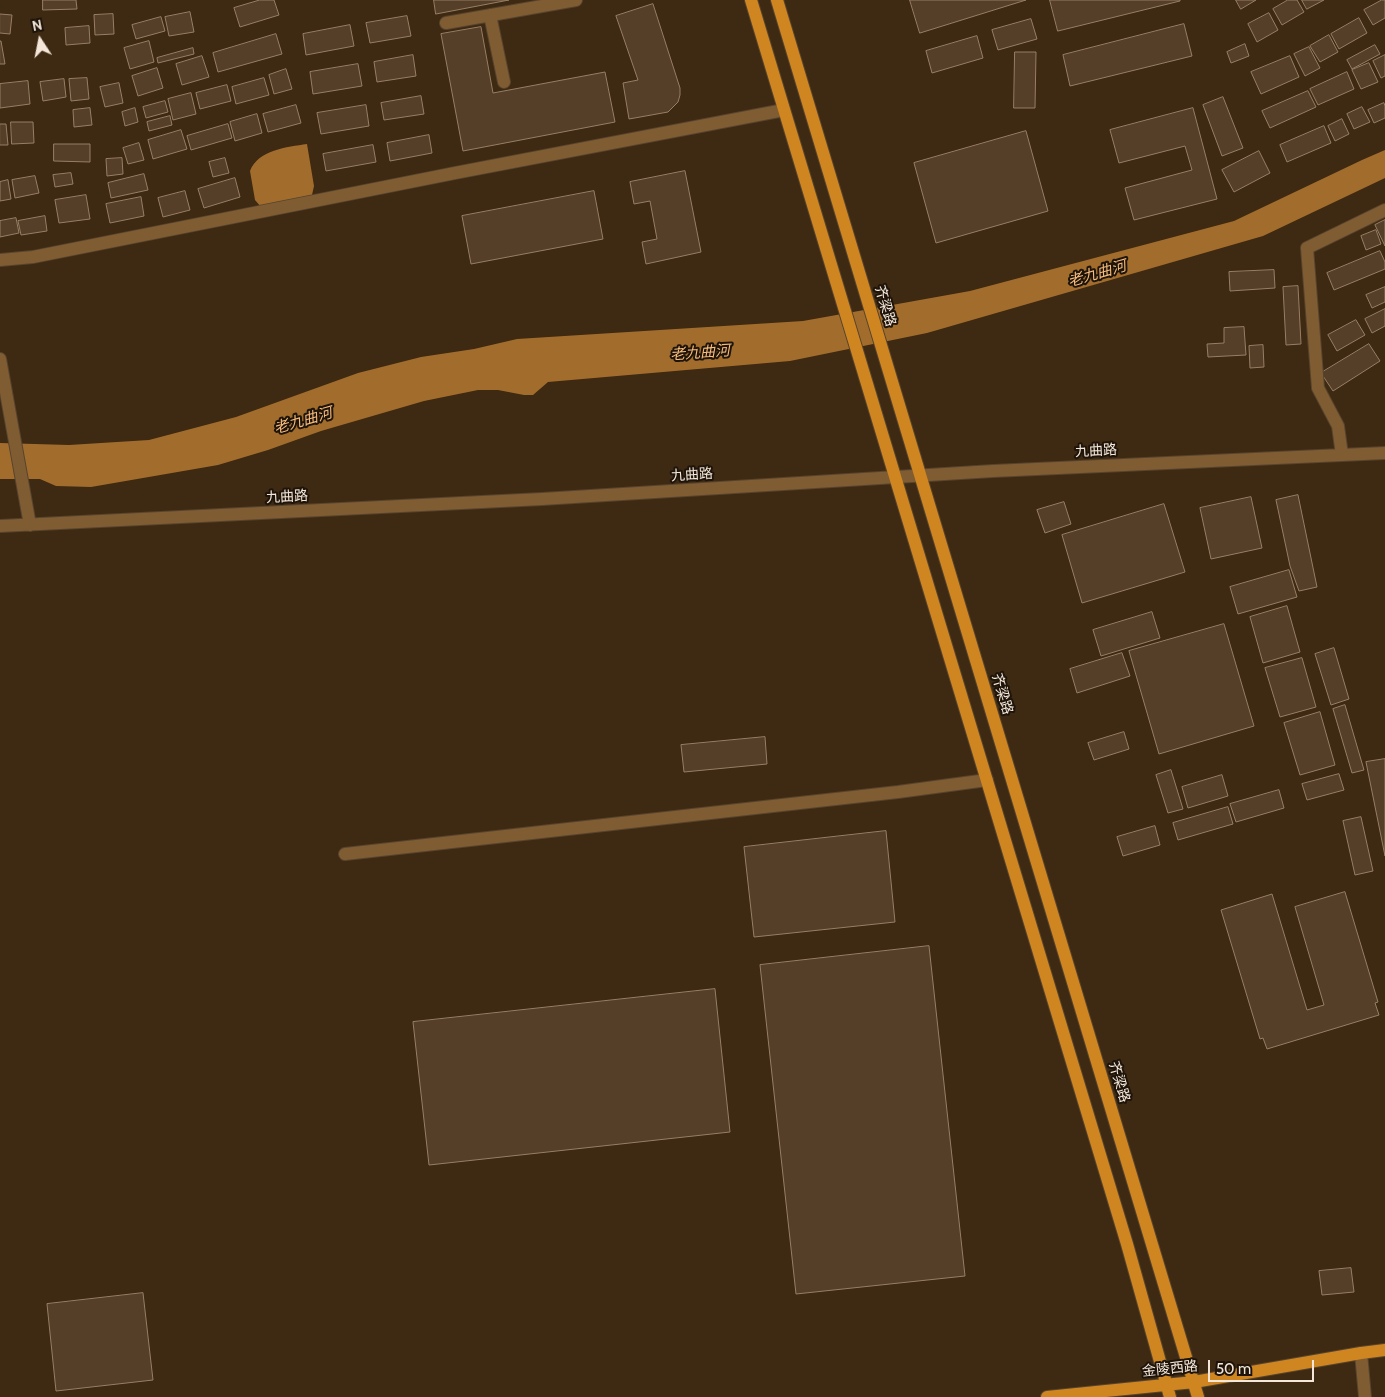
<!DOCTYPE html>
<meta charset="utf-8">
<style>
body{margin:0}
#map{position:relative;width:1385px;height:1397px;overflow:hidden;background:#3e2912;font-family:Cabin,sans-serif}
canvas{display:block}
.north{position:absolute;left:15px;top:15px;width:50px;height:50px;-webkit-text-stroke:4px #1e140a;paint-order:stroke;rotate:349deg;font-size:14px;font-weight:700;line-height:20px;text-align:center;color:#f4e7d9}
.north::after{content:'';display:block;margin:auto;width:18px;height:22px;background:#f4e7d9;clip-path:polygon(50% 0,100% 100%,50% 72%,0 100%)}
.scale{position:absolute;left:1208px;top:1360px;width:106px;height:22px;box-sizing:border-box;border:2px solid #f4e7d9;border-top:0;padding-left:6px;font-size:15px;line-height:18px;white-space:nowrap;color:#f4e7d9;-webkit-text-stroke:4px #1e140a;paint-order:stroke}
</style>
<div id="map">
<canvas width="1385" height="1397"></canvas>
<div class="north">N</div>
<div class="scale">50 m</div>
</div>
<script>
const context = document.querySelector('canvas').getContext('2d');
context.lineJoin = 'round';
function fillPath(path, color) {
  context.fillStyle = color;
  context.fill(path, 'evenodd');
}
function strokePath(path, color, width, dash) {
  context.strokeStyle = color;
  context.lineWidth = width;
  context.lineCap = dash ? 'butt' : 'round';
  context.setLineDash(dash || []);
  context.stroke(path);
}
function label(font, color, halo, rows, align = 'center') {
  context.font = font + ' Cabin,"Noto Sans SC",sans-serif';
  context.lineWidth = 4;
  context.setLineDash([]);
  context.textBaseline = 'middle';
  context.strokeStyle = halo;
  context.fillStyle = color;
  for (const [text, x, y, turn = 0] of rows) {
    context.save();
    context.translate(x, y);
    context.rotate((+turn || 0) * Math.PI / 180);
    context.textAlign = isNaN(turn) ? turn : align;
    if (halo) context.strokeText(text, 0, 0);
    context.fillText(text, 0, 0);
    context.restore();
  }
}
const water = new Path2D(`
 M307,144L314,186L312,195L261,207L255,200L250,171C258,150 287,147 307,144Z
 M1385,150V178L1263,236L927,333L790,361L548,382L533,395H524L498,390H478L424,401L321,431L268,450L218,465L91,487L56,486L40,479H0V443L69,445L149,440L236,417L358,373L421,357L474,349L517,339L803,321L970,291L1234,221L1362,160Z`);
const building = new Path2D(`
 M43,0H76L77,9L43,10Z
 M260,0H274L279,15L240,27L234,8Z
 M434,0H509L436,14Z
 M910,0H1026L920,33Z
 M1050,0H1180V1L1058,31Z
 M1236,0H1256L1241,9Z
 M1288,0H1297L1304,12L1282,25L1273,9Z
 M1302,0H1324L1307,9Z
 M1382,0H1385V18L1373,25L1364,10Z
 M653,4L680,88V95L678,102L668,112L629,119L623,83L638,80L616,16Z
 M190,12L194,32L169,36L165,17Z
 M1269,13L1278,30L1257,42L1248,24Z
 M0,14L12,15L10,34L0,33Z
 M113,14L114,34L95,35L94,15Z
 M407,16L411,36L370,43L366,23Z
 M161,17L165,31L136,39L132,25Z
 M1359,18L1367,33L1339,49L1331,34Z
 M1031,19L1037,39L998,50L992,30Z
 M1184,24L1192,56L1070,86L1063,55Z
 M350,25L354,46L306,55L303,34Z
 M89,26L90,43L66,45L65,28Z
 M481,27L493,93L605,72L615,122L463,151L441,34Z
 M276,34L282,54L218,72L213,53Z
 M1329,35L1338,52L1320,62L1310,46Z
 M977,36L983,58L932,73L926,51Z
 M0,41H1L5,64H0Z
 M149,41L154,62L130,69L124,48Z
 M1245,44L1249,56L1231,63L1227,52Z
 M1375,45L1380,54L1352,69L1347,60Z
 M1309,47L1320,68L1305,76L1294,54Z
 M193,48L194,54L158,63L157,58Z
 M1015,52H1036L1035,108H1014Z
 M413,55L416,76L377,82L374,62Z
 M1385,55V76L1381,78L1373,61Z
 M202,56L209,77L182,85L176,64Z
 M1290,56L1299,77L1261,94L1251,72Z
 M1369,63L1378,82L1361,89L1352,70Z
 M358,64L362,86L313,94L310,72Z
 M157,68L163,88L138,96L132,76Z
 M286,69L292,89L274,94L269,75Z
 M1347,72L1354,89L1318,105L1310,89Z
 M87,78L89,99L71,101L69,79Z
 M264,78L269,95L236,104L232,87Z
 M64,79L66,97L43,101L40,82Z
 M28,81L30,104L0,108V84Z
 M119,83L123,103L105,107L100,87Z
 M227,85L231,101L200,109L196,93Z
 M1308,91L1316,107L1270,128L1262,111Z
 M191,93L196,114L173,120L168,99Z
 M421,96L424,114L384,120L381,103Z
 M1223,97L1243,148L1222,156L1203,105Z
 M165,101L168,112L146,118L143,107Z
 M1384,103L1385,106V118L1374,123L1368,110Z
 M296,105L301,123L268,132L263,114Z
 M366,105L369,126L321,134L317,113Z
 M1362,107L1370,122L1354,129L1347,114Z
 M90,108L92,125L74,127L73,110Z
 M135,108L138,122L125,126L122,112Z
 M1193,108L1217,199L1134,220L1125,188L1192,170L1185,146L1119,163L1110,130Z
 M257,114L262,133L235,141L230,122Z
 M170,116L172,125L149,131L147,122Z
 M1342,119L1349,134L1335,141L1328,126Z
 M11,122H33L34,143L12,144Z
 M0,124H6L8,145H0Z
 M228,124L232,138L191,150L187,136Z
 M1324,126L1331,143L1287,162L1280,145Z
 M181,130L187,149L153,159L148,140Z
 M1026,131L1048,211L936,243L914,163Z
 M429,135L432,153L390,161L387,143Z
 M139,143L144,160L128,164L123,148Z
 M54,144H90V162L54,161Z
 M373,145L376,162L326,171L323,154Z
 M1259,151L1270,173L1234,192L1222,170Z
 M122,158L123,174L107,176L106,159Z
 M225,158L229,173L213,177L209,162Z
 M685,171L701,252L646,264L642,242L657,239L650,201L634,204L630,182Z
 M71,173L73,184L55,187L53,175Z
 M144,174L148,190L111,198L108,183Z
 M35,176L39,193L15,198L12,180Z
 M235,178L240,197L204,208L198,189Z
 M8,180L11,199L0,201V182Z
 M185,191L190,210L163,217L158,198Z
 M594,191L603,239L471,264L462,216Z
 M86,195L90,219L59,223L55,200Z
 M141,197L144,216L110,223L106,204Z
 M45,216L47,231L21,235L18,221Z
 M16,218L19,233L0,237V221Z
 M1385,220V246L1375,225Z
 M1376,230L1381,244L1366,250L1361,236Z
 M1380,251L1385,262V269L1334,290L1327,273Z
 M1274,270L1275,288L1230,291L1229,272Z
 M1298,286L1301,344L1286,345L1283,287Z
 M1385,287V302L1372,308L1366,295Z
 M1385,309V326L1372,333L1365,319Z
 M1356,320L1365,335L1337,351L1328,335Z
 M1244,327L1246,355L1208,357L1207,344L1224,343V328Z
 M1369,344L1380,361L1333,391L1321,373Z
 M1263,345L1264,367L1250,368L1249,346Z
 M1298,495L1317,587L1299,591L1290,566L1276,500Z
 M1251,497L1262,548L1211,559L1200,508Z
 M1064,502L1071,524L1045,533L1037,510Z
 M1164,504L1185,572L1082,603L1062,535Z
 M1289,570L1297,597L1238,614L1230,587Z
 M1287,606L1300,652L1263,663L1250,617Z
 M1152,612L1160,638L1101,656L1093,630Z
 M1224,624L1254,726L1159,754L1129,651Z
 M1334,648L1349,699L1331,705L1315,654Z
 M1122,653L1130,676L1077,693L1070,669Z
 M1302,658L1316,707L1280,717L1265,668Z
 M1345,705L1364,770L1352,773L1333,709Z
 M1320,712L1335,765L1300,775L1284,723Z
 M1124,732L1129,749L1094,760L1088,743Z
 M765,737L767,764L684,772L681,745Z
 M1385,759V856L1366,762Z
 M1171,770L1183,809L1168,813L1156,775Z
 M1339,774L1344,790L1307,800L1302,784Z
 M1222,775L1228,796L1188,808L1182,787Z
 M1279,790L1284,808L1236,822L1230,804Z
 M1228,807L1233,824L1178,840L1173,823Z
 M1361,817L1373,871L1355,875L1343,821Z
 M1155,826L1160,845L1123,856L1117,837Z
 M886,831L895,922L754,937L744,847Z
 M1345,892L1378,1002L1375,1003L1379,1015L1267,1049L1263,1038L1260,1039L1221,910L1272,894L1307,1010L1324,1005L1295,907Z
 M929,946L965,1276L796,1294L760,965Z
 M715,989L730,1132L429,1165L413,1022Z
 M1351,1268L1354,1292L1322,1295L1319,1271Z
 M143,1293L153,1380L56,1391L47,1304Z`);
const minor = new Path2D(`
 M490,15L504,82
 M446,23L576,0
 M0,260L33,257L455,173L784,110
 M0,359L30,525
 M1342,455L1338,426L1318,388L1307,248L1385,210
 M0,526L542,499L993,471L1385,453
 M345,854L898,792L987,780
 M1361,1353L1365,1397`);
const major = new Path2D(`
 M751,0L1127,1244L1170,1397
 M777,0L1198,1397
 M1047,1397L1194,1382L1361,1353L1385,1350`);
const streetNames = [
 ["齐梁路",885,306,73],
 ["九曲路",1096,451,-3],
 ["九曲路",692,475,-4],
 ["九曲路",287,497,-3],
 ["齐梁路",1002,694,73],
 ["齐梁路",1119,1082,73],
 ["金陵西路",1170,1369,-6]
];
const waterNames = [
 ["老九曲河",1097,274,-16],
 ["老九曲河",700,353,-4],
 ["老九曲河",303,421,-16]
];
fillPath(water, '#a26d2c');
fillPath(building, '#553f28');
strokePath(building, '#977f65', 1);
strokePath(minor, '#57442e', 14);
strokePath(major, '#57442e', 14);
strokePath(minor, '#805c33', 12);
strokePath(major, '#d08620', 12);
label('14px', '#f4e7d9', '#1e140a', streetNames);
label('italic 15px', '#f8bc7b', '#1e140a', waterNames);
</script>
